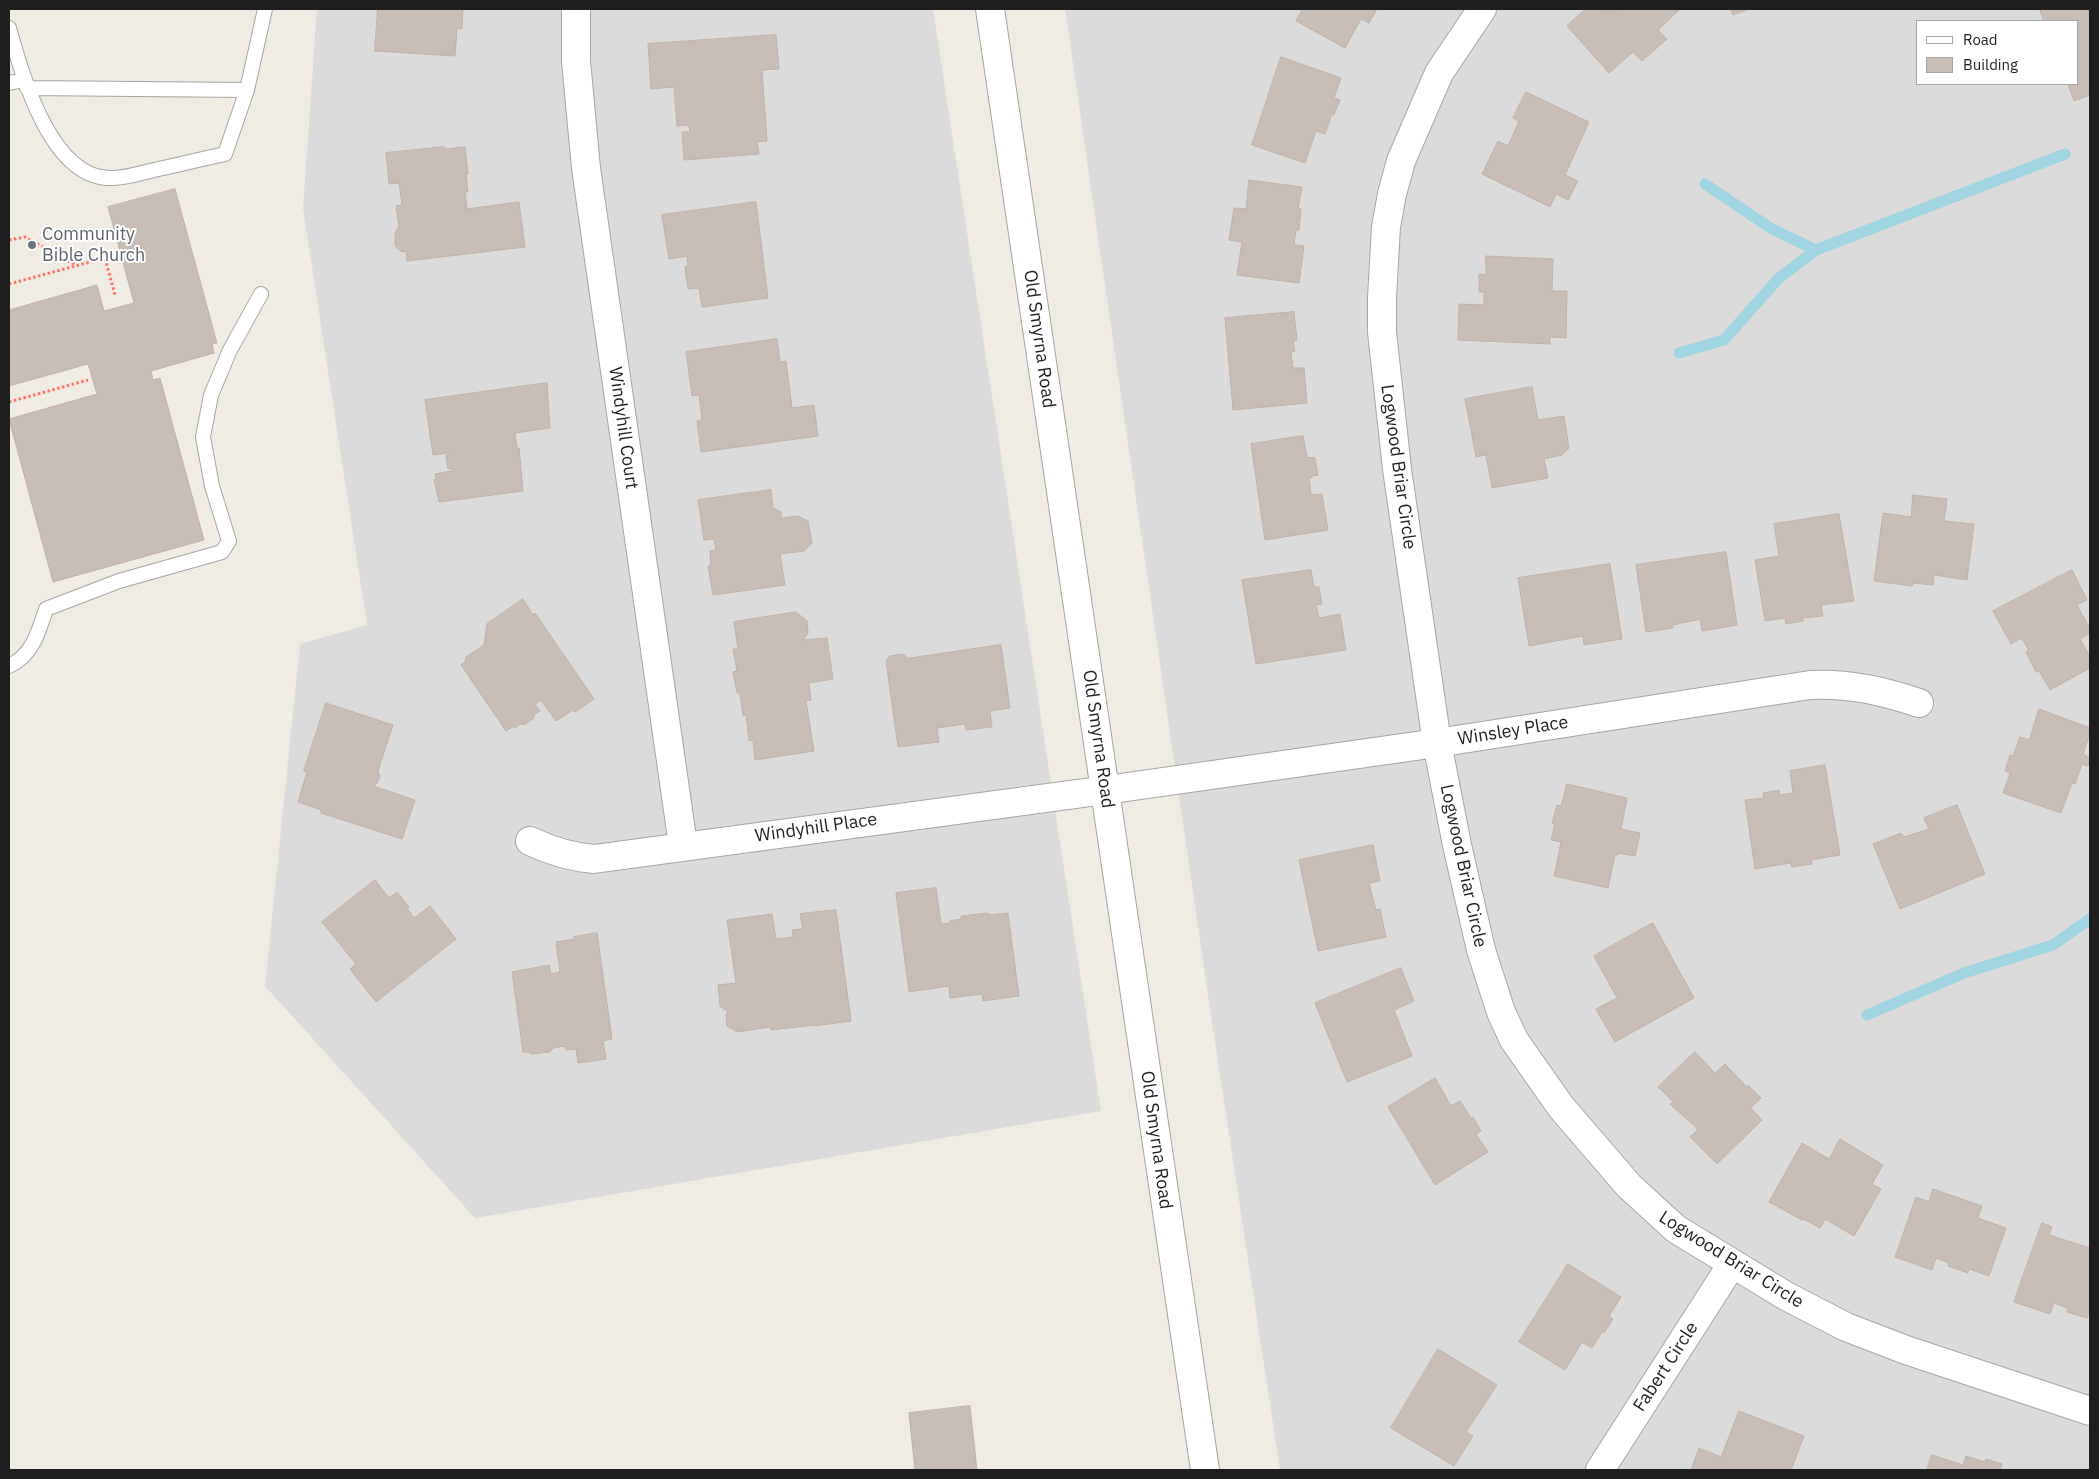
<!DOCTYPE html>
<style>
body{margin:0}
#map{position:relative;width:2099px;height:1479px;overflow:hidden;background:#f0ece3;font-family:"IBM Plex Sans",sans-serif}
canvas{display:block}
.frame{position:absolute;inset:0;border:10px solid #1e1e1e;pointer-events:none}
.legend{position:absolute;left:1916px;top:20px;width:162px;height:65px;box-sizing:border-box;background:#fff;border:1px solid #a5a5a5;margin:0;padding:6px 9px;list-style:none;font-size:15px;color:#1e1e1e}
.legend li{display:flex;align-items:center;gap:10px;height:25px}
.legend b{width:25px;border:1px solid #a5a5a5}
</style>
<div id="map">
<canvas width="2099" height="1479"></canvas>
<div class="frame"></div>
<ul class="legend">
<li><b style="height:6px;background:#fff"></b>Road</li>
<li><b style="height:14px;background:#c8bdb6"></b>Building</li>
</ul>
</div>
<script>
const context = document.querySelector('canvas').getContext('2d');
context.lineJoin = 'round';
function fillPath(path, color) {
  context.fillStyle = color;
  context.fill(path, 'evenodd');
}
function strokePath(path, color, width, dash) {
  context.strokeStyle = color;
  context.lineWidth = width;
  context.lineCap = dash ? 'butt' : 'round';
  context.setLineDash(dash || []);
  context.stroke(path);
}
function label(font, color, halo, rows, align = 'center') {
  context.font = font + ' "IBM Plex Sans",sans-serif';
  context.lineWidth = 4;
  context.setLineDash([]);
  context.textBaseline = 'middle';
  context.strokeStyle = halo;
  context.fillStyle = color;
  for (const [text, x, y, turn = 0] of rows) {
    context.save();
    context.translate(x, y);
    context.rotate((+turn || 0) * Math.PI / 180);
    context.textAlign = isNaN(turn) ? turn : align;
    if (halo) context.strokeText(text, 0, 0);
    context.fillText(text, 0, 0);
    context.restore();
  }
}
const residential = new Path2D(`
 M317,9H933L1101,1111L475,1218L265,986L300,644L367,625L303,208Z
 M1065,9H2090V1470H1280L1211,1016ZM1918,21H2078V84H1918Z`);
const stream = new Path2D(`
 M1705,184L1772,229L1816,250
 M1679,353L1724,340L1779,278L1816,250L2065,154
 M1867,1015L1964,973L2053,945L2090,919`);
const building = new Path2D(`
 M378,9H463L462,29L457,28L455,56L375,51Z
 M1303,9H1377L1369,23L1361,19L1345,48L1296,21Z
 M1586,9L1603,10L1680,9L1658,30L1667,39L1642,61L1633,52L1609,73L1567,26Z
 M1731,9H1749L1733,15Z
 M2045,9H2090V95L2074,101L2068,84H2078V21H2044L2040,11Z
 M776,35L779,69L762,70L767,141L757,142L759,154L684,160L682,132H690L689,125L677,126L674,87L651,89L648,44Z
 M1281,57L1341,78L1334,98L1340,100L1334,115L1332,114L1325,134L1316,131L1305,163L1252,145Z
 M1526,92L1589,122L1565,175L1578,181L1568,200L1556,194L1550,207L1482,174L1498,141L1508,146L1519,121L1513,118Z
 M444,147V149L465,147L468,174H466L468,192H465L467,209L519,202L525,247L407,261L406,251L402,252L395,246V233L399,226L396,206L402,205L399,183L389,184L386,153Z
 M1249,180L1302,187L1298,209H1301L1299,230H1296L1294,245L1304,246L1299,283L1237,275L1242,242L1229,240L1234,208L1246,209Z
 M175,189L217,343L212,344L214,353L151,371L153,380L160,378L204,540L53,582L9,419L97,394L88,364L9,386V310L97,285L104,311L134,303L108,207Z
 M756,202L768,298L702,307L699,288L688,289L685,267L688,266L687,256L669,259L662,215Z
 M1486,256L1553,259L1552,291H1567L1566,338L1550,337V344L1458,340L1459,304L1484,305V292H1479V274L1486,275Z
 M1294,312L1297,340L1293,341L1295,351L1291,352L1293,368H1304L1307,403L1233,410L1225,318Z
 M777,339L780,362L786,361L792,408L814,405L818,436L701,452L697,421L702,420L699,395L692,396L686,352Z
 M547,383L550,428L515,433L517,448H519L523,491L439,502L434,480L436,479L435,474L452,471V469H448L446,455H450V453L433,455L425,400Z
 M1532,387L1538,420L1564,416L1569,448L1562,455L1544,459L1548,478L1492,488L1486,455L1476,457L1465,399Z
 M1303,436L1307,457L1315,458L1318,475L1312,476V478H1309L1311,495L1322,494L1328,530L1265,540L1251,444Z
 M771,490L773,508L781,512V518L798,516L808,521L812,543L804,551L780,554L785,585L713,595L708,566H711L710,551L716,550L714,539L704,540L698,500Z
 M1913,495L1947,499L1944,521L1974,524L1967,580L1934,575L1933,585L1913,583L1912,586L1874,581L1883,513L1911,517Z
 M1839,514L1854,601L1821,605L1823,616L1803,618V621L1786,624L1785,618L1765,621L1755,560L1779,556L1774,524Z
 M1726,552L1737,625L1702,631L1700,619L1673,625V628L1646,632L1636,565Z
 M1610,564L1622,639L1584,645L1583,636L1529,646L1518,578Z
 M1311,570L1314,587H1319L1322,604L1316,605L1319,618L1340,614L1346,650L1256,664L1242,580Z
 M2072,570L2087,600L2077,605L2090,629V633L2080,639L2090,657V668L2050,690L2039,671L2036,672L2026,652L2029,651L2022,638L2011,644L1993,611Z
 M523,599L533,615L535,613L594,699L575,712L573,710L556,721L541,700L535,704L540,711L534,715L533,719L524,725L520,724L515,728L514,726L506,731L461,665L465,662L466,657L484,645L487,624Z
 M796,612L807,621L808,633L803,640L827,638L833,679L809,683L811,700L806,701L814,751L755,760L753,740L749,741L746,715L743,716L740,693H737L733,672L737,671L733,649H738L734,622Z
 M1001,645L1010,708L990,711L992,727L966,730L965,724L937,728L939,742L898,747L886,661L890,656L903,654L908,658Z
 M326,703L393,725L378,771L380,777L377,783L373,786L415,800L402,839L321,813V810L298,802L307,772L304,771Z
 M2039,709L2090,728V733L2083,754L2090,758L2088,766L2082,764L2075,784L2072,783L2061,813L2003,793L2010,773L2005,771L2010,755L2013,756L2020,737L2029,740Z
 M1825,765L1840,855L1811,860L1812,864L1792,867L1790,863L1755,869L1745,800L1764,798L1763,793L1779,790L1780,795L1793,793L1790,771Z
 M1567,784L1627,798L1621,829L1640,833L1635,856L1618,853V855H1615L1608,888L1554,876L1561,842L1551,840L1555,824L1552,823L1557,805L1561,806Z
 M1957,805L1985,874L1900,909L1873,844L1901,833L1904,837L1929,829L1924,818Z
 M1373,845L1380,881L1369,883L1376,910L1380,909L1386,937L1318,951L1299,860Z
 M375,880L389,898L397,892L409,907L407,908L414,918L430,906L456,939L376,1002L350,969L356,964L322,922Z
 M936,888L941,924L950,923V921L961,919V916L988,913V915L1008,913L1019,996L983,1001L982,994L950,998L949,986L909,992L896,893Z
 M836,910L851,1021L814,1026V1025L771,1030L770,1027L737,1032L727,1026L726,1015L728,1012L720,1006L718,985L736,983L727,920L772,914L776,939L793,937L792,930L803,929L800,914Z
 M1653,923L1694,998L1615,1042L1596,1009L1617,998L1594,956Z
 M597,933L612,1039L603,1041L606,1059L578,1063L576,1049L566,1050L565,1046L553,1048L550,1052L531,1054L528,1052H523L512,972L549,965L551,974L560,972L556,942L575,939L574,937Z
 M1401,968L1414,1001L1394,1010L1412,1056L1347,1082L1315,1003Z
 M1695,1052L1715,1073L1725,1064L1747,1087L1748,1085L1761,1098L1751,1108L1762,1120L1717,1164L1690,1137L1698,1129L1670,1104L1673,1102L1658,1087Z
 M1435,1078L1451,1106L1460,1101L1471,1118L1473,1117L1481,1131L1476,1134L1488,1152L1435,1185L1388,1107Z
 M1840,1139L1883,1165L1872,1184L1881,1189L1854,1236L1825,1219L1820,1228L1803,1219L1802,1220L1769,1202L1802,1143L1829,1159Z
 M1933,1189L1982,1206L1978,1218L2006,1228L1989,1276L1969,1269L1968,1273L1948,1266L1949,1263L1936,1258L1932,1270L1895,1257L1916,1197L1929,1202Z
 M2042,1223L2052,1227L2049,1235L2090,1248V1316L2088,1315L2087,1318L2067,1312L2068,1308L2054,1303L2050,1314L2014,1302Z
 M1568,1264L1621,1297L1609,1316L1613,1319L1604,1333L1602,1332L1592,1348L1582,1342L1565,1370L1519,1342Z
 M1438,1349L1497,1385L1466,1432L1473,1436L1454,1466L1391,1428Z
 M970,1406L977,1470H915L909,1413Z
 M1739,1411L1804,1436L1791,1470H1691L1699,1448L1721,1457Z
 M1932,1455L1963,1465L1966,1456L1985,1462L1986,1459L2002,1464L2000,1470H1927Z`);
const path = new Path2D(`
 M9,240L25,237L76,265
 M9,284L105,258L115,295
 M9,402L88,380`);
const service = new Path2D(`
 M9,28C22,74 51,181 113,178C127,178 141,173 154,170C178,165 201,159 225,154L247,90L265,9
 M9,83L24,80
 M27,88L247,90
 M9,666C32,656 39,631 46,609L119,581L222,552L229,541L212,486L203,437L211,395L230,350L261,294`);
const minor = new Path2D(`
 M576,9V61L586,168L683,845
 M1482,9L1439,73L1401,161L1392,194L1386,227L1382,298V332L1397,469L1437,743L1457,845L1481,950L1501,1012L1514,1040L1561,1107L1629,1186L1676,1229L1786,1296L1846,1327L1906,1350L2090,1411
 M530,841C551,851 570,857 594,859L1106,790L1437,743L1810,685C1849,683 1883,691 1919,703
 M1600,1470L1732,1264`);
const tertiary = new Path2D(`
 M990,9L1205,1470`);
const markers = [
 [32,245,5,"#6b7280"]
];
const worshipNames = [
 ["Community",42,235],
 ["Bible Church",42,256]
];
const streetNames = [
 ["Old Smyrna Road",1039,339,82],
 ["Windyhill Court",623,428,82],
 ["Logwood Briar Circle",1398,467,82],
 ["Winsley Place",1513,731,-9],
 ["Old Smyrna Road",1098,739,82],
 ["Windyhill Place",816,828,-8],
 ["Logwood Briar Circle",1463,866,78],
 ["Old Smyrna Road",1156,1140,82],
 ["Logwood Briar Circle",1731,1260,32],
 ["Fabert Circle",1666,1367,-57]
];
fillPath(residential, '#dcdbdb');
strokePath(stream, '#9fd4e2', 11);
fillPath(building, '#c8bdb6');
strokePath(building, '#c3b1a4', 1);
strokePath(service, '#a5a5a5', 16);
strokePath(minor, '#a5a5a5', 30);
strokePath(tertiary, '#a5a5a5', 30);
strokePath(path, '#ff7265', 3, [2.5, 2.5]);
strokePath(service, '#fff', 14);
strokePath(minor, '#fff', 28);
strokePath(tertiary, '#fff', 28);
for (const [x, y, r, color] of markers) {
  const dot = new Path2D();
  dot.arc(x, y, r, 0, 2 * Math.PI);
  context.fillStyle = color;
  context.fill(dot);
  strokePath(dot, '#fff', 2);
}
label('18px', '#5b616d', '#fff', worshipNames, 'left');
label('18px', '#1e1e1e', '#fff', streetNames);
</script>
